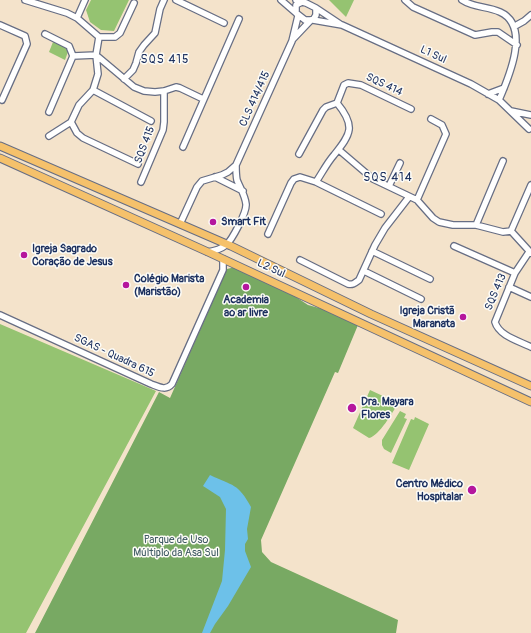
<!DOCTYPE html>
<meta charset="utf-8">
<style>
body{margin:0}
canvas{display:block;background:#f4e3cb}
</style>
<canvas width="531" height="633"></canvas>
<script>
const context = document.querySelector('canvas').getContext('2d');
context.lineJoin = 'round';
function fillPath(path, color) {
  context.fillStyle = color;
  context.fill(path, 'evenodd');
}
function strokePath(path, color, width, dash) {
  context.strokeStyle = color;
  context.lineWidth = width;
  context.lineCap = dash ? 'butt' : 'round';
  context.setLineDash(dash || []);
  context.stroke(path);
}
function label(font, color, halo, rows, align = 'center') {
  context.font = font + ' Pangolin,sans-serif';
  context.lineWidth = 3;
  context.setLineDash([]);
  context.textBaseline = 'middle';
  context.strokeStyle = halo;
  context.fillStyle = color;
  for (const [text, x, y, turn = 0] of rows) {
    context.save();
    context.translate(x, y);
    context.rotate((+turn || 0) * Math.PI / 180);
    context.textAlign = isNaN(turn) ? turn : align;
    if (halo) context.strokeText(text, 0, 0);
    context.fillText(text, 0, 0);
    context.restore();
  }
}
const green = new Path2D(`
 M91,0H129L114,31L101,30L90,22L86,10Z
 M329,0H354L346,17Z
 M53,42L69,49L65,60L49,52Z
 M0,324L156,391L26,633H0Z
 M370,390L398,403C393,412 379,436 369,438L353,428Z
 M400,411L406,414L404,418L407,419L391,453L384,449L382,445V440Z
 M415,417L429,424L409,470L392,463L411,419L414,420Z`);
const forest = new Path2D(`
 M235,267L290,293L308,305L330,311L358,325L338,373L335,372L261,540L262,552L271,562L398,620L396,633H35L159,392L170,398L227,269Z`);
const water = new Path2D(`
 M210,475C233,486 238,483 251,507L247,529L248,539L245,544V551L251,567L228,606L215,624L210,633H202L222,581L225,550L226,509L220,497L203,486Z`);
const minor = new Path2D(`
 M25,0L67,13L77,18L99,37H115L120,33L134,3
 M176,0L224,23
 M281,0L296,13
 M296,0L306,3L316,8V15L313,20H305L296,13V5L302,2
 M405,0L413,7L475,35L492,32H498L517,45
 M462,0C474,8 487,6 500,12C531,26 509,77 499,100
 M316,8L340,24
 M77,18L85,0
 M313,20L342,25L471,84L499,100L529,129
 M0,25L25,36L27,44L2,100
 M515,26L524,21L531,15
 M45,34L69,46L73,56L49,112
 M293,39L311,20
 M73,56L96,55L134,87L144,91L155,92L164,91L176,87L180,88L203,99
 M124,79L133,70L136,63L139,52L144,45L155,33L160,9L164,0
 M93,90L151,121
 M488,94L504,88
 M511,111L531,115
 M71,122L77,133L83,138L138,164
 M49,136L71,122L79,105L93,90L98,74L96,55L99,37
 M183,147L239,19
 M339,150L373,179L417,200L433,218L439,222L453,225H476L503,232L511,231
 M299,154L323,110L326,107L337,103
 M215,177L243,191
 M141,182L163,130L164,122V91
 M316,182C322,173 327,163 334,155C351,134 356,126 337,103L344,85L348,83L361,85L411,109
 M389,186L400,163
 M417,200L446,134L442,125L431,119
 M180,224L197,187L202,181L222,175L228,172L236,165
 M476,225L503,161
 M511,231L531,185
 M511,231L531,253
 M268,234L291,183L294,179L300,177L316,182L381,214
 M454,246L515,273
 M372,251L430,279
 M208,252C214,251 221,249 226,245C232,240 247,212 246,204C245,195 240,188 237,180C236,175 236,170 236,165L292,41L298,16
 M529,252L515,273L495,322C499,336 519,341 531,347
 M300,260L348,284C353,285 355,283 359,280L375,245L385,228L409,197
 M364,271L421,299
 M509,287L531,297
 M0,315L151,384C159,387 166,391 172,384L223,270V259`);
const major = new Path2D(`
 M0,146L231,246L371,314L531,386
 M0,158L208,252L531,402`);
const markers = [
 [213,222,4,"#b5179e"],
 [24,255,4,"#b5179e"],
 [126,285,4,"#b5179e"],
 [246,287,4,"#b5179e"],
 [463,317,4,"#b5179e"],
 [352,408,5,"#b5179e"],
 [472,490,5,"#b5179e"]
];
const streetNames = [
 ["L1 Sul",433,55,25],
 ["SQS 414",384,85,25],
 ["CLS 414/415",255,99,-66],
 ["SQS 415",145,145,-69],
 ["L2 Sul",271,269,25],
 ["SQS 413",496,292,-67],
 ["SGAS - Quadra 615",114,356,25]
];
const poiNames = [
 ["Smart Fit",221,222],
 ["Igreja Sagrado",32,249],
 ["Coração de Jesus",32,262],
 ["Colégio Marista",134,279],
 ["(Maristão)",134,292],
 ["Academia",246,300,"center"],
 ["ao ar livre",246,313,"center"],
 ["Igreja Cristã",455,311,"right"],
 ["Maranata",455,324,"right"],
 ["Dra. Mayara",361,402],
 ["Flores",361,415],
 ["Centro Médico",463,484,"right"],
 ["Hospitalar",463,497,"right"]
];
const parkNames = [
 ["Parque de Uso",176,540],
 ["Múltiplo da Asa Sul",176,553]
];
const neighbourhoodNames = [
 ["SQS 415",165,60],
 ["SQS 414",388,178]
];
fillPath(green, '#95c371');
fillPath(forest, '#78a963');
fillPath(water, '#6dc1e9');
strokePath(minor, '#676e84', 8);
strokePath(major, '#676e84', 9);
strokePath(minor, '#fff', 5.5);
strokePath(major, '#f5c16b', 7);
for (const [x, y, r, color] of markers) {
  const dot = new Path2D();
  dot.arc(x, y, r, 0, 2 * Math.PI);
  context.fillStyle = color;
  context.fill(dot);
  strokePath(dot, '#fdfcf7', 1.5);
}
label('11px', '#1b2f5e', '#fdfcf7', streetNames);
label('bold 11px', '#1b2f5e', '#fdfcf7', poiNames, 'left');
label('11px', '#405b64', '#fdfcf7', parkNames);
context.letterSpacing = '1px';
label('12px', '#1b2f5e', '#fdfcf7', neighbourhoodNames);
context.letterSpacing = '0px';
</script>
